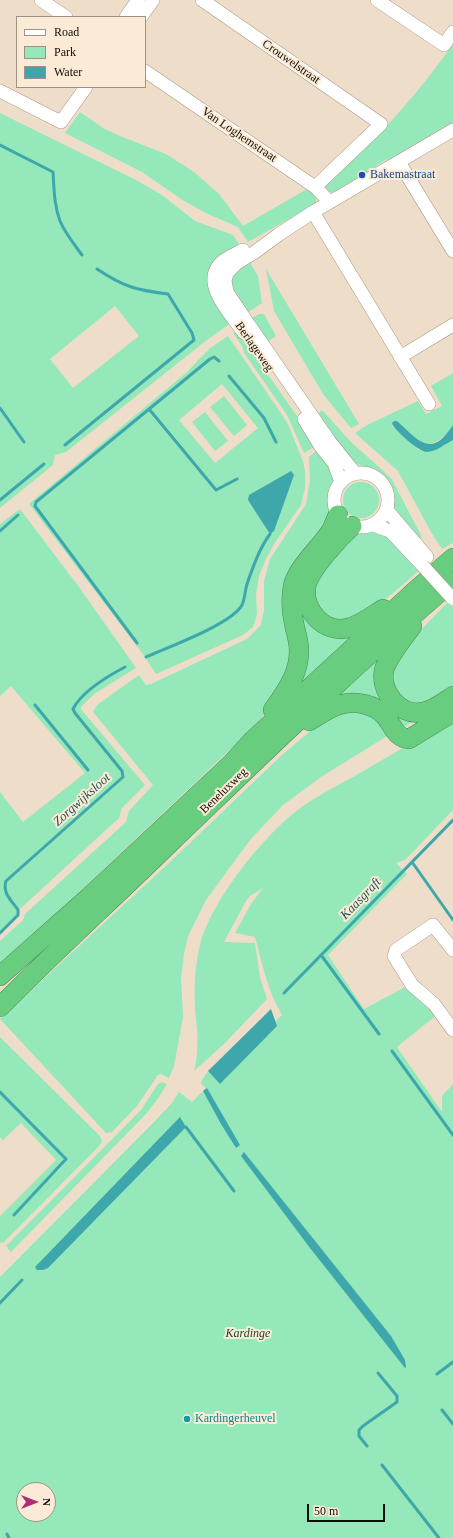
<!DOCTYPE html>
<style>
body{margin:0}
#map{position:relative;width:453px;height:1538px;overflow:hidden;background:#eedec9;font-family:Georgia,serif}
canvas{display:block}
.legend{position:absolute;left:16px;top:16px;width:130px;height:72px;box-sizing:border-box;background:#fbebd6;border:1px solid #9d9283;margin:0;padding:5px 7px;list-style:none;font-size:12px;color:#110c06}
.legend li{display:flex;align-items:center;gap:8px;height:20px}
.legend b{width:20px;border:1px solid #9d9283}
.north{position:absolute;left:16px;top:1482px;width:40px;height:40px;box-sizing:border-box;background:#fbebd6;border:1px solid #9d9283;border-radius:50%;rotate:90deg;font-size:11px;font-weight:700;line-height:16px;text-align:center;color:#110c06}
.north::after{content:'';display:block;margin:auto;width:14px;height:18px;background:#b22c71;clip-path:polygon(50% 0,100% 100%,50% 72%,0 100%)}
.scale{position:absolute;left:307px;top:1504px;width:78px;height:18px;box-sizing:border-box;border:2px solid #110c06;border-top:0;padding-left:5px;font-size:12px;line-height:14px;white-space:nowrap;color:#110c06;-webkit-text-stroke:3px #fbebd6;paint-order:stroke}
</style>
<div id="map">
<canvas width="453" height="1538"></canvas>
<ul class="legend">
<li><b style="height:5px;background:#fff"></b>Road</li>
<li><b style="height:11px;background:#94e8b9"></b>Park</li>
<li><b style="height:11px;background:#3ea7ac"></b>Water</li>
</ul>
<div class="north">N</div>
<div class="scale">50 m</div>
</div>
<script>
const context = document.querySelector('canvas').getContext('2d');
context.lineJoin = 'round';
function fillPath(path, color) {
  context.fillStyle = color;
  context.fill(path, 'evenodd');
}
function strokePath(path, color, width, dash) {
  context.strokeStyle = color;
  context.lineWidth = width;
  context.lineCap = dash ? 'butt' : 'round';
  context.setLineDash(dash || []);
  context.stroke(path);
}
function label(font, color, halo, rows, align = 'center') {
  context.font = font + ' Georgia,serif';
  context.lineWidth = 4;
  context.setLineDash([]);
  context.textBaseline = 'middle';
  context.strokeStyle = halo;
  context.fillStyle = color;
  for (const [text, x, y, turn = 0] of rows) {
    context.save();
    context.translate(x, y);
    context.rotate((+turn || 0) * Math.PI / 180);
    context.textAlign = isNaN(turn) ? turn : align;
    if (halo) context.strokeText(text, 0, 0);
    context.fillText(text, 0, 0);
    context.restore();
  }
}
const green = new Path2D(`
 M453,44V123L388,161L387,159L335,192H330L325,187L326,182C342,169 357,155 372,141C402,111 429,78 453,44Z
 M80,112L103,128L120,136L166,154L194,172L219,194L243,226L307,189L316,195V204L248,242L238,227L208,214L184,201L142,172L65,133Z
 M0,113L136,180L162,195L195,221L233,235L241,247L212,266L208,282L217,301L232,322L203,343L66,452L55,455L53,465L0,508ZM115,306L139,336L73,388L50,359Z
 M249,261L258,276L262,303L247,313C240,303 223,285 234,273C238,268 245,265 249,261Z
 M266,269L359,424L351,428L323,394L274,311Z
 M259,314H264L276,336L266,343L250,319Z
 M237,330L315,442L314,447L304,453L287,415L244,353L242,346L233,333Z
 M228,336L287,422L303,461L305,472V488L301,505L274,544L266,559L259,576L256,595L257,614L253,627L243,635L156,674L143,654L29,504L186,373L210,348ZM222,384L258,428L215,463L179,420Z
 M453,373V425L447,434L436,442L429,444H423L418,440L412,443L419,450L428,452L453,440V543L442,549L431,532L398,471L355,433L369,424L418,401L426,414L442,406L431,386Z
 M224,396L247,425L234,436L210,407Z
 M322,410L351,442L391,478L422,537L419,539L394,509L393,494L388,481L377,472L350,461L327,432L319,413Z
 M205,412L228,441L215,451L192,422Z
 M315,452H322L334,479L330,490L332,515L296,570L292,667L280,696L253,728L111,862L68,904L0,967V941L23,920L25,914L126,822L129,811L153,785L93,712L97,705L139,675L146,685L151,684L247,639L261,625L264,610V581L270,559L306,504L310,480L309,457Z
 M343 500a18 18 0 1 1 36 0a18 18 0 1 1-36 0Z
 M20,509L79,587L136,668L94,694L80,708L145,785L122,808L119,818L20,909L19,916L0,934V792L23,822L85,773L11,686L0,696V524Z
 M376,530L387,534L420,569C408,581 368,616 353,620C346,622 335,619 328,619L313,605L315,577L356,532Z
 M296,601L318,625L372,621L290,698Z
 M448,602L453,607V693L432,704L408,707L391,689L393,662L408,643Z
 M401,636L379,678L421,717L402,728L383,708L327,704Z
 M370,711L392,733L321,777L283,805L250,840L206,900L188,936L184,954L181,978L183,1017L174,1066L169,1078L161,1074L158,1075L137,1106L112,1132L106,1133L0,1019L170,862L283,754L321,722L338,712Z
 M453,719V810L405,860L396,863L407,874L328,955L364,1009L409,985L439,1013L397,1047L442,1112V1096L453,1084V1538H0V1277L154,1122L172,1103L179,1092L192,1102L206,1088L201,1084L202,1080L208,1071L216,1079L282,1015C268,992 262,963 255,937L235,933L251,904L263,888L250,896L246,901L224,942L255,943L260,978L267,999L225,1043L194,1071C200,1049 197,1030 195,1008C194,986 195,966 200,945C211,901 263,836 299,809C315,797 335,787 353,777C387,757 420,738 453,719ZM24,1490H48V1514H24Z
 M0,1037L100,1136L102,1141L100,1145L3,1243L0,1242V1216L56,1160L21,1123L3,1140L0,1137Z
 M162,1082L167,1084L159,1097L146,1114L11,1252L6,1246L141,1110L158,1084Z`);
const water = new Path2D(`
 M394,421H397C419,441 431,459 453,425V440C446,443 436,452 427,452C419,452 394,430 392,423Z
 M291,471L294,475L274,531L270,534L248,500L249,495Z
 M271,1009L277,1026L220,1084L208,1071Z
 M207,1088L240,1145L236,1148L221,1124L203,1091Z
 M180,1117L186,1127L48,1268L43,1270H37L35,1267Z
 M244,1152L391,1336L405,1360L406,1367L405,1368L310,1248L241,1156Z`);
const stream = new Path2D(`
 M0,145L53,172C54,188 54,205 60,221C65,233 74,244 82,255
 M229,376L264,418L276,442
 M0,408L24,442
 M149,409L216,490L237,479
 M65,445L194,340L192,333L168,294C136,290 124,287 97,269
 M0,500L44,464
 M0,531L18,515
 M137,643L35,506L36,502L210,359L214,357L219,361
 M146,657C168,647 232,624 242,605C245,599 245,590 247,584C253,567 259,549 270,534
 M35,705L88,770
 M412,862L453,920
 M0,933L18,915V910C12,901 2,893 6,881L123,777L122,771L75,713L73,709C82,691 108,676 125,667
 M321,955L379,1034
 M284,993L453,820
 M392,1051L453,1135
 M0,1092L66,1159L14,1215
 M186,1127L234,1191
 M0,1303L22,1280
 M437,1374L453,1362
 M442,1410L453,1424
 M367,1446L359,1436V1430L363,1426L397,1402V1396L378,1373
 M382,1465L439,1538
 M7,1534L9,1538`);
const minor = new Path2D(`
 M41,0L66,17
 M202,0L381,124L315,187
 M377,0L444,45L453,32
 M126,17L138,0
 M141,17L153,0
 M145,71L315,187L330,202
 M0,91L61,122L86,87
 M399,162L453,251
 M313,212L429,404
 M243,250C236,254 224,258 219,265C202,286 232,315 244,333
 M400,357L453,325
 M304,419L321,447L334,463L341,482
 M334 500a27 27 0 1 1 54 0a27 27 0 1 1-54 0Z
 M355,473L330,442L245,319L227,292L225,281L227,273L237,263L255,252L278,235L313,212L453,130
 M387,510L427,557
 M373,525L390,531L423,566
 M453,950L433,925L396,950L394,956L412,985L434,1004L453,1030`);
const highway = new Path2D(`
 M352,526C339,538 309,570 306,587C303,610 324,634 348,628C360,625 372,616 383,609
 M412,626C403,639 391,653 385,667C377,689 400,718 423,712C434,710 444,702 453,696
 M273,710C288,689 303,668 298,641C297,635 295,629 294,623C291,611 291,598 293,586C297,567 322,546 332,529C334,524 336,519 338,515
 M309,721C318,716 328,708 339,705C354,700 375,704 385,716C393,725 395,738 409,739L453,712
 M0,976L88,898L232,763L253,740L417,589L453,558
 M0,1007C56,950 116,896 173,840C265,752 356,663 453,581`);
const minorBridge = new Path2D(`
 M423,566L452,598`);
const markers = [
 [362,175,4,"#1a4fb4"],
 [187,1419,4,"#0f9aa8"]
];
const streetNames = [
 ["Crouwelstraat",291,62,35],
 ["Van Loghemstraat",239,135,34],
 ["Berlageweg",254,347,55],
 ["Beneluxweg",224,791,-44]
];
const transitNames = [
 ["Bakemastraat",370,175]
];
const parkNames = [
 ["Kardinge",248,1334]
];
const cultureNames = [
 ["Kardingerheuvel",195,1419]
];
const waterNames = [
 ["Zorgwijksloot",82,800,-42],
 ["Kaasgraft",361,899,-46]
];
fillPath(green, '#94e8b9');
fillPath(water, '#3ea7ac');
strokePath(stream, '#3ea7ac', 3);
strokePath(minor, '#a79784', 14);
strokePath(highway, '#4a8955', 20);
strokePath(minor, '#fff', 13);
strokePath(highway, '#69cd7f', 19);
strokePath(minorBridge, '#a79784', 14, []);
strokePath(minorBridge, '#fff', 13);
for (const [x, y, r, color] of markers) {
  const dot = new Path2D();
  dot.arc(x, y, r, 0, 2 * Math.PI);
  context.fillStyle = color;
  context.fill(dot);
  strokePath(dot, '#fbebd6', 1.5);
}
label('12px', '#110c06', '#fbebd6', streetNames);
label('12px', '#164399', '#fbebd6', transitNames, 'left');
label('italic 12px', '#1c4530', '#fbebd6', parkNames);
label('12px', '#0d838f', '#fbebd6', cultureNames, 'left');
label('italic 13px', '#1d575a', '#fbebd6', waterNames);
</script>
